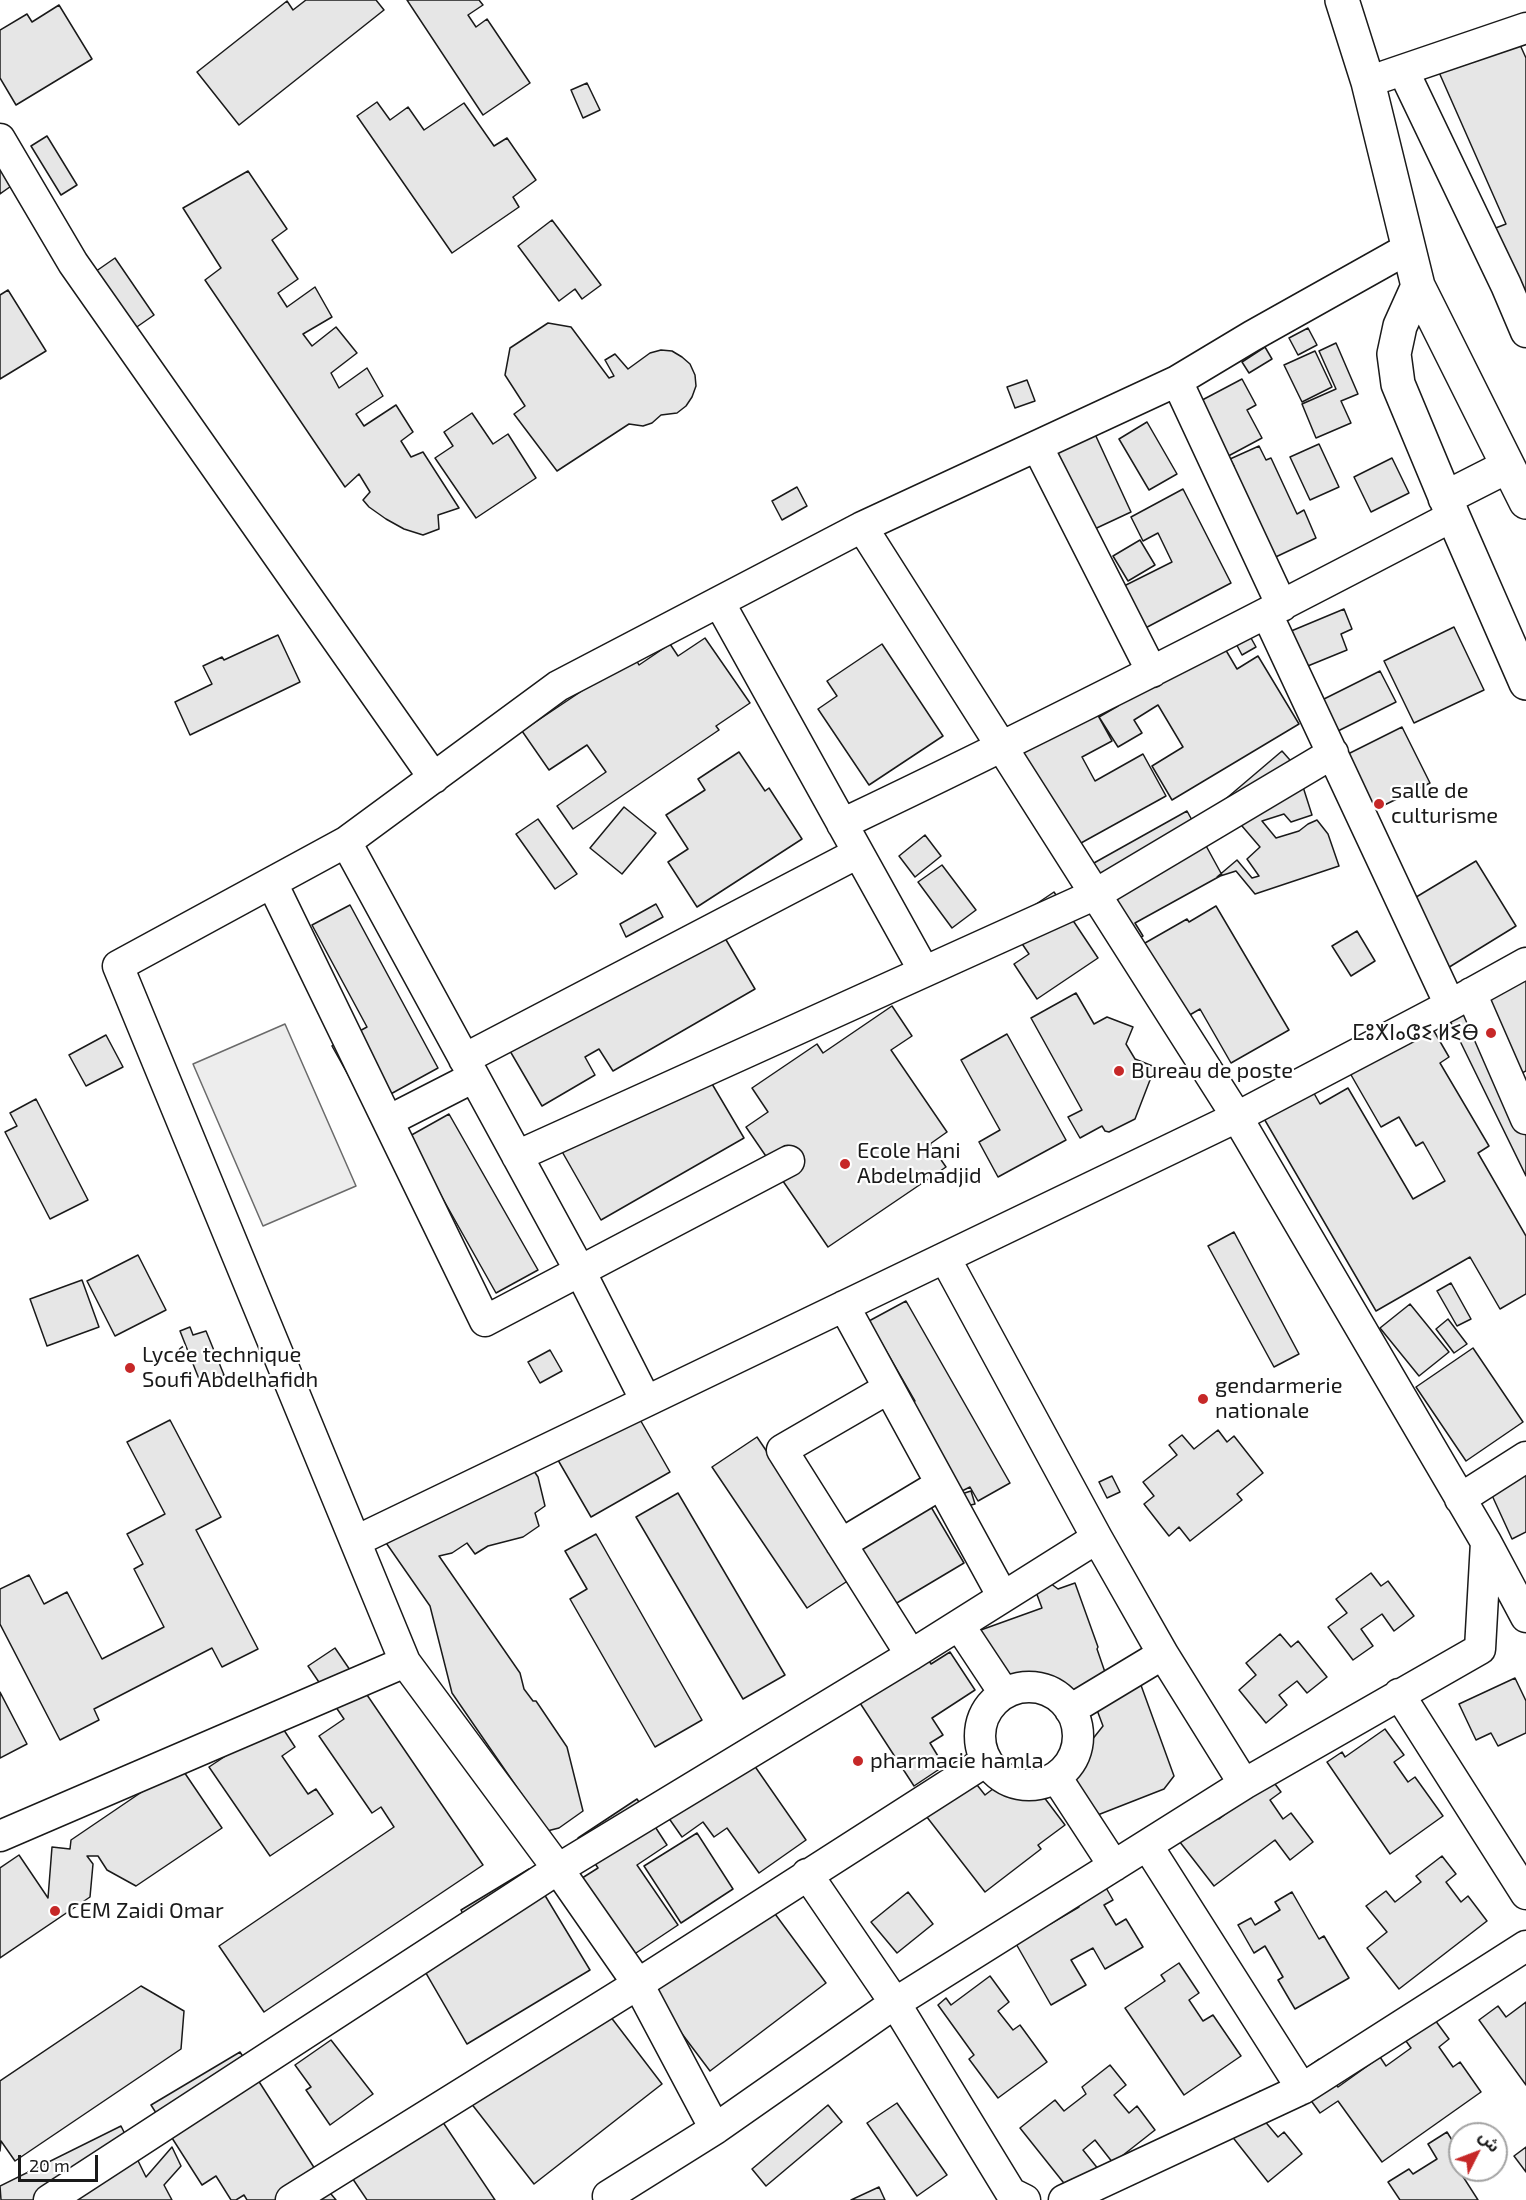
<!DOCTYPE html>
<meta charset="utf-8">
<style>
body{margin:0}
#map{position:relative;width:1526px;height:2200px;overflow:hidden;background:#fff;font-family:"Exo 2","Noto Sans Arabic",sans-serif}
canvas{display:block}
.north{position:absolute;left:1448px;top:2122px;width:60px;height:60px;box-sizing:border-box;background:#fff;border:2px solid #a3a3a3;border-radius:50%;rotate:48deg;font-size:16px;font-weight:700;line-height:24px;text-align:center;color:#1a1a1a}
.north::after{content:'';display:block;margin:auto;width:21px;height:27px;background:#c62828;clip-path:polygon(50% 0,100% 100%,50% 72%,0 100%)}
.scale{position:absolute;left:18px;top:2155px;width:80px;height:27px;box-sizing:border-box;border:3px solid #1a1a1a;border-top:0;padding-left:8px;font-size:18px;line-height:21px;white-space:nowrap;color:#1a1a1a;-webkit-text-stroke:4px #fff;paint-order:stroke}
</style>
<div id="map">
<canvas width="1526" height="2200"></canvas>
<div class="north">ش</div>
<div class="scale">20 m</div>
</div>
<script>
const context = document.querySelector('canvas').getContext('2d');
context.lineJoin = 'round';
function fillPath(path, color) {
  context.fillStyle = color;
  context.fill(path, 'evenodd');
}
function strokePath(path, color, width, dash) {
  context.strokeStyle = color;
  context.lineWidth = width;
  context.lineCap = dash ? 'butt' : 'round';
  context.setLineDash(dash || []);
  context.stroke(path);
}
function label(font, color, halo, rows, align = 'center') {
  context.font = font + ' "Exo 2","Noto Sans Tifinagh",sans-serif';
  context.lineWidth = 4.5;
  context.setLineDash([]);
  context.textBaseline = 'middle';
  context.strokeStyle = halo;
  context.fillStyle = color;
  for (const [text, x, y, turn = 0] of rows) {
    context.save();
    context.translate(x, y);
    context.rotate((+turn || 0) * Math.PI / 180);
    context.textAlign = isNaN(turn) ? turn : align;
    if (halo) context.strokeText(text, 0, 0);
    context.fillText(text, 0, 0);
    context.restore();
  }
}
const built = new Path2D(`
 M285,1024L356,1186L263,1226L193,1064Z`);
const building = new Path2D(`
 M306,0H376L384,10L239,125L197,72L287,1L293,10Z
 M407,0H479L483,5L468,15L476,27L487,19L530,83L483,115Z
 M59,5L92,59L16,105L0,78V30L27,14L32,22Z
 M1516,36L1526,58V331L1488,231L1506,224L1438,70Z
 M587,83L600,110L583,118L571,90Z
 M377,102L390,120L408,107L424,130L464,103L494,146L507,138L536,180L513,197L519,207L452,253L357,116Z
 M47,136L77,185L61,195L31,146Z
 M0,163L14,184L0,194Z
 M248,171L287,229L272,240L298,279L278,293L287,307L315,287L332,317L303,334L312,346L336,327L357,353L331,373L339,388L367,368L383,396L356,414L364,426L396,405L413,432L401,441L411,457L423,452L459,508L438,515L439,529L423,535L404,529L386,519L369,507L363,500L370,492L359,474L345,487L205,280L221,268L183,208Z
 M552,220L601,285L582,299L575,289L559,301L518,246Z
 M115,258L154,315L131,331L92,274Z
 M8,290L46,351L0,379V295Z
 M548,323L571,327L609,378L614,376L605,360L615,354L628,369L650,353L661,350L672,351L682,357L690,364L695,375L696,386L692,397L686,406L677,413L661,415L652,423L643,426L629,424L557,471L514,414L525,406L505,375L510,348Z
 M1308,328L1317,345L1298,355L1289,338Z
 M1336,343L1358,394L1341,401L1351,423L1316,438L1302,404L1336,389L1319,351Z
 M1265,347L1272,359L1249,373L1242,362Z
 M1315,351L1332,387L1302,402L1284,365Z
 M1242,379L1256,405L1247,410L1262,438L1219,461L1189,407Z
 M1027,380L1035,401L1015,408L1007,387Z
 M472,413L493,444L508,434L536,478L476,518L435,458L453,446L444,432Z
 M1147,422L1177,474L1149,490L1119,439Z
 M1094,432L1131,512L1086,533L1048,453Z
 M1319,444L1339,487L1310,500L1290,457Z
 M1259,446L1266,460L1271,458L1297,514L1304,510L1316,538L1265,562L1224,471L1234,466L1230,459Z
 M1392,458L1409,493L1371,512L1354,477Z
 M797,487L807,506L782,520L772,501Z
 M1183,489L1231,583L1134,634L1112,592L1172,562L1158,533L1143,541L1131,517Z
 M1140,540L1155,565L1128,581L1113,556Z
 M1344,609L1352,629L1341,634L1347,650L1298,670L1284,634Z
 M1454,627L1484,690L1414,723L1384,661Z
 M1246,629L1256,647L1242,655L1232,636Z
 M1214,630L1237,669L1258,656L1299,724L1172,800L1152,766L1183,747L1158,705L1134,720L1142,733L1118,747L1099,717L1118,706L1110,692Z
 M278,635L300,682L190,735L175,702L212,684L203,666L222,657L224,660Z
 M705,638L750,703L716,726L719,730L573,829L557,806L606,772L587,745L549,770L522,731L634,656L639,665L670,644L678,656Z
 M882,644L943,736L869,785L818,709L837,696L827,681Z
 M1380,671L1396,702L1336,732L1320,701Z
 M1085,692L1112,741L1082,757L1095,781L1143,754L1166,796L1072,848L1020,754Z
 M1402,727L1430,783L1374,810L1346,755Z
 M1282,751L1297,768L1312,815L1291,822L1284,814L1262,821L1276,838L1299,831L1308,824L1317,820L1328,834L1339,866L1255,894L1236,871L1217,877L1237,860L1252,878L1259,876L1247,859L1260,847L1236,819L1215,808Z
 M739,752L765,791L769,788L802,839L697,907L668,862L688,849L666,815L705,790L698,779Z
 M624,807L656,833L622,874L590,848Z
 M1187,811L1222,875L1135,923L1143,936L1128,944L1085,868Z
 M538,819L577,874L555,889L516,834Z
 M925,835L941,856L915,877L899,856Z
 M1476,861L1516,926L1438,974L1398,908Z
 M942,865L976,910L952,928L918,882Z
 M1054,892L1098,958L1037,999L1014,964L1029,954L1008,923Z
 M656,904L663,917L626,937L620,924Z
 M350,905L438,1068L387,1096L356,1089L332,1046L367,1027L312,925Z
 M1216,906L1289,1030L1231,1063L1200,1009L1181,1020L1138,947L1187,919L1189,922Z
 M712,916L755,989L613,1071L599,1049L585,1057L595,1075L542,1106L510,1051Z
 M1357,931L1375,961L1351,976L1332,946Z
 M1526,966V1071L1518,1075L1526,1092V1176L1438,996Z
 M1076,993L1094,1024L1107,1017L1133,1027L1126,1044L1135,1059L1155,1067L1135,1119L1109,1132L1105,1131L1102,1126L1080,1138L1068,1117L1082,1110L1031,1018Z
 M892,1006L912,1036L891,1050L947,1132L930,1144L946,1167L828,1247L746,1127L768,1112L752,1088L817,1044L823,1053Z
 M1420,1007L1449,1057L1440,1063L1489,1146L1478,1153L1526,1236V1294L1500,1309L1470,1257L1376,1311L1252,1098L1301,1070L1320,1104L1348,1088L1413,1199L1445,1181L1423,1142L1416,1146L1399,1117L1381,1127L1339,1054Z
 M1007,1034L1066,1140L998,1177L979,1142L1000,1130L961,1060Z
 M106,1035L123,1067L86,1086L69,1055Z
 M705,1072L744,1138L601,1220L560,1148Z
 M36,1099L88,1200L50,1219L5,1132L17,1126L10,1113Z
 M449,1114L538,1270L496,1293L408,1137Z
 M1234,1232L1299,1354L1274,1367L1208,1246Z
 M138,1255L166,1310L115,1336L87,1281Z
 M82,1280L99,1327L47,1346L30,1299Z
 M1451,1283L1471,1319L1457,1326L1437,1291Z
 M906,1301L1010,1483L978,1501L970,1487L952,1496L901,1408L915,1401L869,1321Z
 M1410,1304L1449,1352L1419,1376L1380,1328Z
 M1448,1319L1467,1344L1454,1353L1436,1329Z
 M190,1327L193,1335L206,1331L224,1375L201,1384L180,1331Z
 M1473,1348L1523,1422L1466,1461L1416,1387Z
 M550,1350L562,1371L540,1383L528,1362Z
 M630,1402L670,1472L591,1517L551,1448Z
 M170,1420L221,1517L196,1530L258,1649L222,1667L212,1648L94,1709L99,1720L60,1740L0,1624V1589L29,1575L44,1604L67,1592L102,1659L164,1627L134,1569L143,1564L127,1534L165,1514L127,1442Z
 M1218,1430L1227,1442L1234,1436L1263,1473L1237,1494L1242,1500L1190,1541L1179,1527L1169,1536L1144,1504L1154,1496L1143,1482L1177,1455L1169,1445L1182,1435L1194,1449Z
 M757,1437L852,1578L807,1608L712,1467Z
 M521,1452L538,1477L545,1506L535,1513L539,1526L523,1537L488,1546L475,1554L467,1543L452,1553L439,1556L520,1673L524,1689L533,1701H536L567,1747L583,1811L559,1828L547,1831L452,1693L430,1606L382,1537Z
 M1526,1474V1532L1512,1539L1490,1491Z
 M1112,1476L1120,1492L1107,1498L1099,1482Z
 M971,1491L975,1504L958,1508L955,1496Z
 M678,1493L785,1675L743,1699L636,1517Z
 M924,1495L964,1563L880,1613L840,1544Z
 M596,1534L702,1720L655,1747L570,1599L587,1589L565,1551Z
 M1371,1573L1381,1586L1388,1581L1414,1616L1394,1631L1382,1614L1361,1629L1373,1646L1353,1660L1328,1627L1347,1613L1336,1599Z
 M1046,1580L1058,1589L1075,1583L1098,1647L1097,1649L1107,1678L1138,1677L1174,1776L1164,1789L1090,1818L1068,1770L1103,1726L1094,1702L1067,1704L1042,1684L1003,1698L978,1631L1042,1608L1036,1592Z
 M1280,1634L1291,1647L1298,1641L1327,1677L1307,1693L1297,1681L1279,1695L1287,1705L1266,1723L1239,1690L1256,1675L1246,1663Z
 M335,1648L483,1865L264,2012L219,1946L394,1827L381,1807L372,1813L319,1736L344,1719L308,1666Z
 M950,1652L975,1690L932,1718L943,1735L930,1743L944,1766L914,1786L860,1703L928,1659L931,1664Z
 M1515,1678L1526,1701V1733L1498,1746L1491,1733L1476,1740L1459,1704Z
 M0,1692L27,1744L0,1758Z
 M278,1721L295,1747L282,1756L308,1794L316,1789L333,1814L270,1856L209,1767Z
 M1385,1729L1404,1755L1394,1762L1408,1782L1415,1777L1443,1816L1390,1854L1327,1762L1342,1752L1345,1757Z
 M738,1742L806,1840L759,1873L727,1828L714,1837L703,1822L682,1837L668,1817L670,1789Z
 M180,1766L222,1828L136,1886L107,1870L98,1856H87L93,1864L90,1897L0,1958V1868L19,1855L48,1898L52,1847L70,1849L71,1840Z
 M966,1771L985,1795L1015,1772L1028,1789L1034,1784L1065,1825L1038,1845L1041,1849L985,1892L923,1812Z
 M1266,1772L1281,1792L1270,1800L1283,1819L1291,1813L1313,1842L1290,1860L1275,1840L1214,1886L1176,1837L1212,1810L1219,1819L1242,1801Z
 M637,1799L667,1845L637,1865L678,1925L630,1957L579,1880L598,1868L578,1838Z
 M697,1833L733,1889L681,1923L644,1866Z
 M1442,1856L1456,1874L1446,1882L1461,1902L1468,1896L1487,1921L1399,1989L1367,1948L1387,1932L1366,1906L1386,1891L1395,1902L1421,1882L1416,1876Z
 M529,1869L590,1970L467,2044L411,1947L464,1916L461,1910Z
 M1101,1879L1113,1900L1104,1905L1116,1925L1126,1919L1143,1947L1105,1969L1093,1948L1071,1960L1086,1985L1051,2005L1011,1935L1045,1915L1050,1924L1079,1907L1073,1896Z
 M908,1892L933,1924L897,1953L871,1922Z
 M1292,1892L1319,1939L1324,1936L1349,1978L1295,2009L1278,1980L1283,1977L1265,1946L1254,1953L1238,1925L1251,1918L1255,1925L1280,1910L1275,1902Z
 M767,1903L826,1983L710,2071L643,1982Z
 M1179,1963L1199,1993L1189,2000L1203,2021L1213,2015L1241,2056L1184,2095L1125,2008L1165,1981L1161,1975Z
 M990,1976L1009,2002L998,2011L1013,2030L1020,2025L1047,2062L998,2098L969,2059L974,2055L938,2005L946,1998L951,2005Z
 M141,1986L184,2011L181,2049L15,2161L1,2141L0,2151V2081Z
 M597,1999L662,2084L534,2184L467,2098Z
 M1526,2002V2085L1479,2020L1498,2006L1506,2017Z
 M1435,2020L1449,2039L1439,2047L1453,2067L1460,2062L1481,2092L1382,2162L1338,2101L1320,2113L1294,2077L1319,2059L1338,2087L1380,2057L1386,2066L1411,2048L1406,2041Z
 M331,2040L373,2094L330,2125L306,2090L311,2087L295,2065Z
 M240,2052L331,2194L336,2200H247L244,2195L236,2200H231L216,2176L202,2185L151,2105Z
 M1110,2065L1126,2085L1114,2095L1129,2113L1137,2106L1155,2130L1113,2163L1095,2140L1083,2150L1099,2170L1071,2192L1020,2128L1055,2100L1064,2111L1086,2094L1082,2087Z
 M1260,2091L1275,2110L1263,2119L1278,2137L1284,2132L1302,2154L1268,2182L1227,2130L1234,2112Z
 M430,2103L495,2200H367L340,2160Z
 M897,2103L947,2175L917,2196L867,2123Z
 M828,2105L842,2122L766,2186L752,2169Z
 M121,2126L146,2177L172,2147L181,2166L164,2185L172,2200H1L0,2186Z
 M1447,2132L1460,2153V2170H1470L1462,2175L1478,2200H1400L1388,2182L1409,2169L1413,2174L1437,2159L1428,2144Z
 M1526,2147V2172L1514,2156Z
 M879,2187L885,2200H851Z`);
const minor = new Path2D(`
 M1403,70L1506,285L1526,332
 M1385,76L1526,28
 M0,139L73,263L434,778
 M1177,381L1282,606
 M1037,446L1152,672
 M719,602L924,971
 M1267,614L1450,1005
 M842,824C1048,726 1251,622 1453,516
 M346,842L580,1271L646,1401
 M272,883L485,1321L789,1161
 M1471,993L1526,1119
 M464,1059L858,853
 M388,1121L474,1077
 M517,1156L1096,894L1333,753
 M945,1258L1097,1538L1163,1654L1070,1710
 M844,1306L1003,1597
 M889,1388L782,1450L911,1655
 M1460,1499L1526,1457
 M356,1541L1237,1117L1450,1005L1526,963
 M1486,1542L1526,1617
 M841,1544L941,1484
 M959,1625L1004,1693
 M1163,1654L1244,1784
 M980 1736a49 49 0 1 1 98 0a49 49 0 1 1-98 0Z
 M1399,1694L1526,1894
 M1056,1777L1114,1866
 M0,1836L405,1662
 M1147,1845L1302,2089
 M807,1874L895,2003L1011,2193L1025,2200
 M715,2129L638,1984L558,1869L405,1662L118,966L346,842L558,686L862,527L1177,381L1252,336L1409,248
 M608,2196L715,2129L895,2003L1147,1845L1244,1784L1480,1649L1486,1542L1237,1117L862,527
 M49,2200L558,1869L911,1655L1097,1538
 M291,2200L638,1984L986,1761
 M1064,2200L1302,2089L1526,1946`);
const major = new Path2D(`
 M1342,0L1368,82L1418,286L1526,502
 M1418,286L1400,326L1394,354L1398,384L1453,516L1526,683
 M1445,498L1508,466`);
const markers = [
 [1379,804,6,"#c62828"],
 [1491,1033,6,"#c62828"],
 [1119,1071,6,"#c62828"],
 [845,1164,6,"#c62828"],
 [130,1368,6,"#c62828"],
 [1203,1399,6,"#c62828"],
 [858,1761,6,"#c62828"],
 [55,1911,6,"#c62828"]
];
const poiNames = [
 ["salle de",1391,791],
 ["culturisme",1391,816],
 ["ⵎⵓⵅⵏⴰⵛⵉ ⵍⵉⴱ",1479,1033,"right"],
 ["Bureau de poste",1131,1071],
 ["Ecole Hani",857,1151],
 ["Abdelmadjid",857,1176],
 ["Lycée technique",142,1355],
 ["Soufi Abdelhafidh",142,1380],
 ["gendarmerie",1215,1386],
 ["nationale",1215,1411],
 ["pharmacie hamla",870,1761],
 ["CEM Zaidi Omar",67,1911]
];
fillPath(built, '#ededed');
strokePath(built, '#6a6a6a', 1.5);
fillPath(building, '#e6e6e6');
strokePath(building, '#1a1a1a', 1.5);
strokePath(minor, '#1a1a1a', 33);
strokePath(major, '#1a1a1a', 36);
strokePath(minor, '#fff', 30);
strokePath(major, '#fff', 33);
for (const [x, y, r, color] of markers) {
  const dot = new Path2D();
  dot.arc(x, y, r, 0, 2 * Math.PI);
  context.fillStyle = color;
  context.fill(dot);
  strokePath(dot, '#fff', 2);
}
label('22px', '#1a1a1a', '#fff', poiNames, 'left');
</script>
